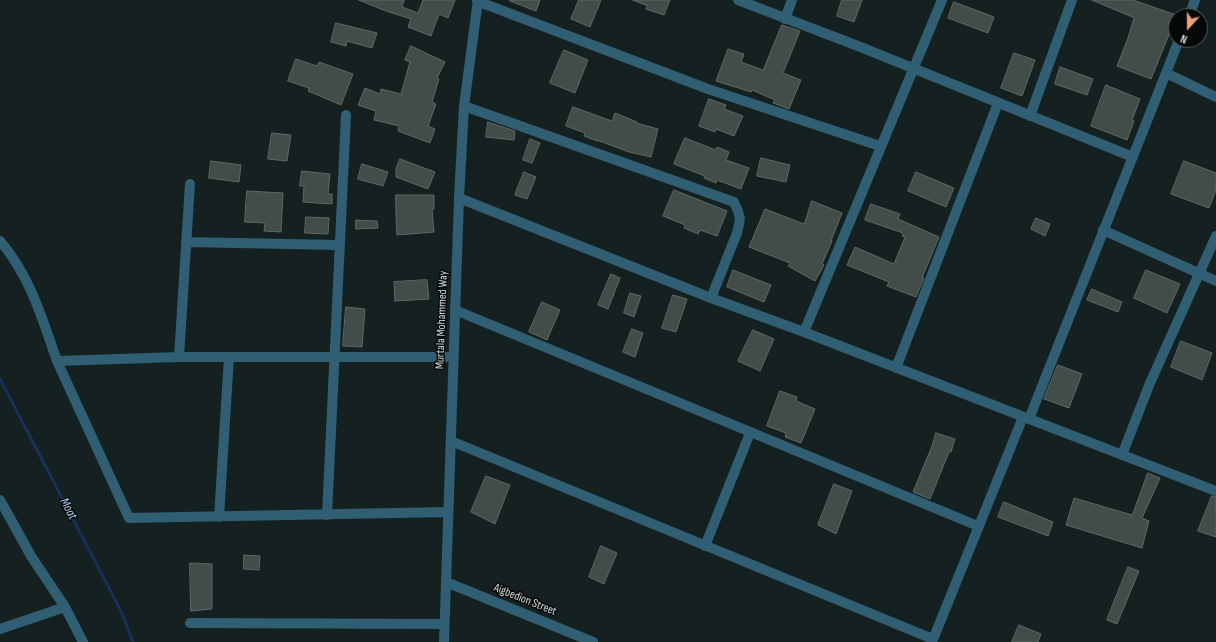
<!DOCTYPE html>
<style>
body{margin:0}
#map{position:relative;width:1216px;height:642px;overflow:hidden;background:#152021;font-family:"Sofia Sans Condensed",sans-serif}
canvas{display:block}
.north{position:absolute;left:1168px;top:8px;width:40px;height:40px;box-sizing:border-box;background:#050909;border:1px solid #595e5e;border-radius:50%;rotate:201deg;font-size:11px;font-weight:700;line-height:16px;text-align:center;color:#d7dede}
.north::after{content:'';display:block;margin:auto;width:14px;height:18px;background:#efa377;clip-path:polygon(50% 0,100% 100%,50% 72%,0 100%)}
</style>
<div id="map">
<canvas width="1216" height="642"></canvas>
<div class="north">N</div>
</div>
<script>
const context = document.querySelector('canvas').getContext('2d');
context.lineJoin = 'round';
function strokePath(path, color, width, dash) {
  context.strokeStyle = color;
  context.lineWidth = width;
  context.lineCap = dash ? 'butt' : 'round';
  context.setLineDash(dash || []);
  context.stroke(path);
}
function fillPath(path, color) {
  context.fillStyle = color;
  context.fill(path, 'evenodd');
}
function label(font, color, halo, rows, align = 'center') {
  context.font = font + ' "Sofia Sans Condensed",sans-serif';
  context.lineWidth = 3;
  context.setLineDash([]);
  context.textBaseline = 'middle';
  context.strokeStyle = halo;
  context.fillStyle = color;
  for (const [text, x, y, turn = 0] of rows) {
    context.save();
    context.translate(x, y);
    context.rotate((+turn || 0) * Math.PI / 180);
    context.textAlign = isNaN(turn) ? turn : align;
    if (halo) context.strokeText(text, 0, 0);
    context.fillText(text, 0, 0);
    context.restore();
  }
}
const stream = new Path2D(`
 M0,379L121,611L133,642`);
const building = new Path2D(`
 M359,0H404L402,7L418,13L423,0H455L448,18L439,14L431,36L408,27L411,19L386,11Z
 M510,0H540L536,11L510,1Z
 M579,0H601L590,27L571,19Z
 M633,0H670L664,15L646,9L647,6Z
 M842,0H862L854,22L837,16Z
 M1092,0H1133L1176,15V22L1172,33L1170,32L1151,79L1117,66L1128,38L1134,18Z
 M954,2L994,17L988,33L948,18Z
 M336,23L377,33L372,48L347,41L346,46L331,42Z
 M782,25L800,31L783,73L801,80L789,109L773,103L775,100L752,90L751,92L716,81L728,49L744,54L741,62L763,70Z
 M411,46L445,62L437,78L439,79L432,102L436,104L428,126L435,129L430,143L398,131L399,126L374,120L376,111L358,105L365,88L380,94L381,89L401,94L410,62L405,60Z
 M564,50L588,60L575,93L550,83Z
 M1014,53L1035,60L1022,96L1001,88Z
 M296,59L317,66L319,62L353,74L341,105L308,91L309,88L288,81Z
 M1060,67L1093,79L1087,95L1055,84Z
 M1106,85L1140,99L1132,120L1134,121L1127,140L1091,126Z
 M709,99L726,105L724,109L743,116L734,136L716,129L715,132L699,126Z
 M573,107L612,121L615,113L637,122L636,123L658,129L651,157L629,152L597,140V141L584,136L585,133L566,126Z
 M488,122L515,131L514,140L486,137Z
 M272,133L291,135L287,161L268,159Z
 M685,138L716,150L717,147L729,152L726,160L749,168L741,189L717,180L716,183L704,178L705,176L674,164Z
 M530,139L540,143L532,163L523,160Z
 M761,158L790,165L786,182L757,176Z
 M400,159L435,172L428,189L396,177V169Z
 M211,161L241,165L239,182L209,178Z
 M1184,161L1216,173V190L1209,208L1171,194Z
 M362,164L388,172L383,186L358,179Z
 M302,171L330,174L328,194H332V204L303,202L304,186H300Z
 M524,172L536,177L527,199L515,195Z
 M916,172L954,188L946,207L908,191Z
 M674,190L727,211L717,236L700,230L698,234L684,228L685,225L663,216Z
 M247,191L283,193L281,232L264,231L265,223L245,222Z
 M396,195H434V209H432L434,232L397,235L396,216Z
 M812,201L842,213L831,241H832L822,264L824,265L815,281L788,266L790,263L749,247L765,209L804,224Z
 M871,204L900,214L898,219L939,237L922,278H924L916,297L887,286L889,282L847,265L855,247L894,264L905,237L902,236L903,233L865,220Z
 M306,217L329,218L328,234L305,233Z
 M1036,218L1050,224L1045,236L1031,229Z
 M356,220L377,221L378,228L356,229Z
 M733,270L771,285L764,302L727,287Z
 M1146,270L1180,284L1167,313L1134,298Z
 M611,274L620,278L608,309L598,305Z
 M427,280L429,299L395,301L394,282Z
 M1092,289L1122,302L1118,312L1087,300Z
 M630,293L641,296L634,317L624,313Z
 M673,295L687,299L676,332L662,328Z
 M542,302L560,310L547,340L529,332Z
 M346,307L365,309L362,347L343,346Z
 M632,329L643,333L635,357L623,352Z
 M753,330L774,339L760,371L738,361Z
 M1181,341L1212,353L1202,380L1171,367Z
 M1058,365L1082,374L1069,408L1044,399Z
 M780,391L797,397L796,401L815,409L801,443L785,437L786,433L767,426Z
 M936,433L955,439L951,452H949L930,499L913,492L932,446Z
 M1148,473L1160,478L1142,518L1149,521L1142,548L1066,525L1074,498L1132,515Z
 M486,476L510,485L495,524L471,512Z
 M834,484L852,491L836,534L818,525Z
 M1212,496L1216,497V537L1198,531Z
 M1004,502L1053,522L1048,536L998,517Z
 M601,546L617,553L604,584L589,577Z
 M244,555L260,556L259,570L244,569Z
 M190,563L212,564V609L191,611Z
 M1128,567L1139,571L1117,624L1107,620Z
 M1019,625L1041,634L1038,642H1012Z`);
const minor = new Path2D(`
 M738,0L858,46L1133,157
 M477,1L708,89L880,146
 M1189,16L1195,0
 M785,19L792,0
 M1179,40L1166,73L1216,97
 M464,106L734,202C741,217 741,218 737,233L711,298
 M1030,116L1072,0
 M459,198L711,298L804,332L1216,491
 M1103,230L1216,281
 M0,241C30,276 42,318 57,361
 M186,242L339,245
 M455,310L978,526
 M804,332L942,0
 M179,357L190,184
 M896,368L998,103
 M1029,419L1166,73
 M451,441L933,639
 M1122,455L1150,383L1216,236
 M0,500L31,556L65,607L83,642
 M448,512L129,518L57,361L179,357H454
 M327,515L346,115
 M219,517L229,357
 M705,546L750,433
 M446,582L593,642
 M190,623L444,624
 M0,629L65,607
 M444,642L459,198L464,106L478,0
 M932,642L1023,417`);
const streetNames = [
 ["Murtala Mohammed Way",442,320,-88],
 ["Aigbedion Street",525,600,22]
];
const waterNames = [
 ["Moat",68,509,62]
];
strokePath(stream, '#173056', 3);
fillPath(building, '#424d49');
strokePath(building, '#5d6964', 1);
strokePath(minor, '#305f73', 10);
label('12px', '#d7dede', '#050909', streetNames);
label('italic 13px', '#b5d0f8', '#050909', waterNames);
</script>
